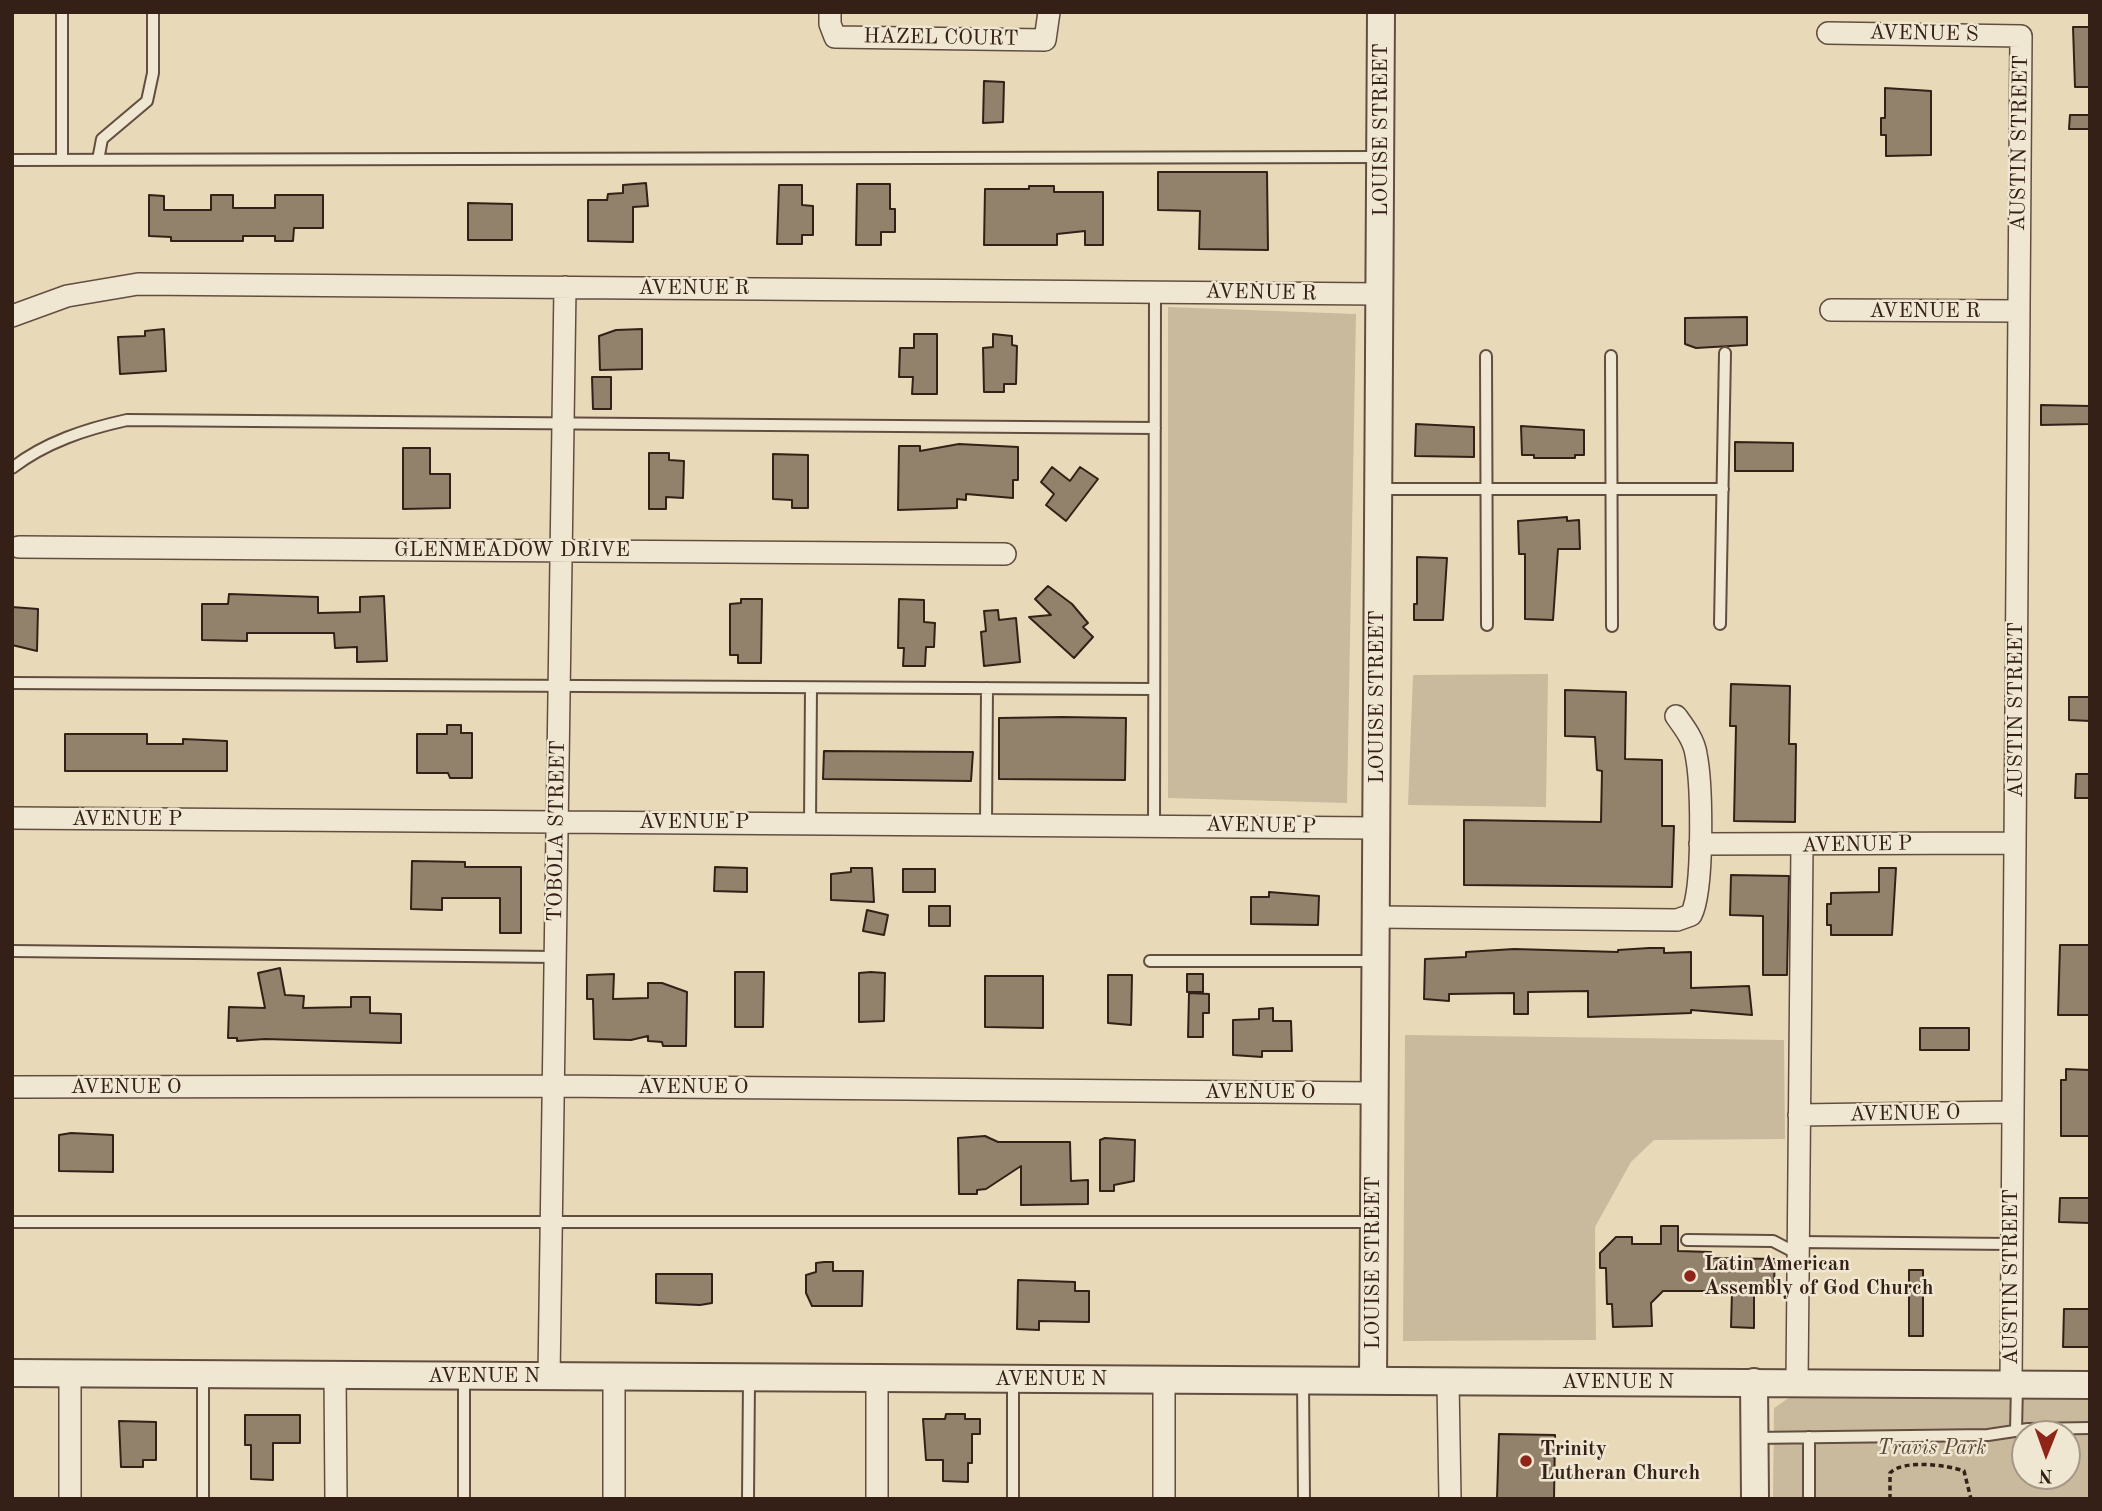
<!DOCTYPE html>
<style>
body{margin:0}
#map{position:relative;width:2102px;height:1511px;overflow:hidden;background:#e8dab9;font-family:"Old Standard TT",serif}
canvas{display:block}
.frame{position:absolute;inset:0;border:14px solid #352017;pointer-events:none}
.north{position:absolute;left:2011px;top:1420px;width:70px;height:70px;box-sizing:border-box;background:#f0e7d2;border:2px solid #a59787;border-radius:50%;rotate:181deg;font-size:19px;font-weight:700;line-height:28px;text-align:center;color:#352017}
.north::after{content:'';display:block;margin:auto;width:24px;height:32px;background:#8f2418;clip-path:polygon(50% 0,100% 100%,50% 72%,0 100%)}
</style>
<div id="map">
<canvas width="2102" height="1511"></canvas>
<div class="frame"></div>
<div class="north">N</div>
</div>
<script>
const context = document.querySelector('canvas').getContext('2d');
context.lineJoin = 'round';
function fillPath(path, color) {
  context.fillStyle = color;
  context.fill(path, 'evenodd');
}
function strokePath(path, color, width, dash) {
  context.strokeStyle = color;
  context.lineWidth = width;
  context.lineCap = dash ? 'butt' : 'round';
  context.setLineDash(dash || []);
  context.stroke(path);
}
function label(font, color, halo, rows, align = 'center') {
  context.font = font + ' "Old Standard TT",serif';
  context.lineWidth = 5;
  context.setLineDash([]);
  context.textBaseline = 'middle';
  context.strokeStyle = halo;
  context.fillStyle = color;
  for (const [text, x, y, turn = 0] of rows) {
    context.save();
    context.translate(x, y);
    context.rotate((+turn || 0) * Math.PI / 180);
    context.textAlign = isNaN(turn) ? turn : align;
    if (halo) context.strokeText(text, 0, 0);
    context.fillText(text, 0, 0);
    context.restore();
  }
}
const green = new Path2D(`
 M1168,307L1356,314L1347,803L1168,798Z
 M1548,674L1546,807L1408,805L1413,675Z
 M1405,1035L1784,1040L1785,1139L1654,1140L1631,1162L1595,1227L1596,1340L1403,1341Z
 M1790,1397L2090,1399V1499H1773L1774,1408ZM2025,1434H2067V1476H2025Z`);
const building = new Path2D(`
 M2073,27H2090V87H2075Z
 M984,81L1004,82L1003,122L983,123Z
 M1885,88L1931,91V155L1886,156V135H1881V118H1885Z
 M2070,115H2090V129H2069Z
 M1158,172H1267L1268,250L1199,249L1200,211L1158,210Z
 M646,183L648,206L633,207V242L588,241V200H607L608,194L623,193V185Z
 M857,184H890V209H895V232H881V245H856Z
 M779,185H802V205L813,206V235H802V244H777Z
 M1029,186H1054V192H1103V245H1085V231L1057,234V245H984L985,189H1029Z
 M149,195L164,196V210H211V195H233V208H275V195H323V228H294L293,241H275V236H243V241H171V237L149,236Z
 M468,203L512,204V240H468Z
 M1747,317V345L1696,348L1685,344V318Z
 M164,329L166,371L120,374L118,337L145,336V331Z
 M642,329V369L600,370L599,336L616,330Z
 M914,334H937V394H912L913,377H899L900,348H914Z
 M993,334L1012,336V345L1017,346L1016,384H1004V392H984L983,348L993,347Z
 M592,377H611V409H593Z
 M2041,405L2090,406V424L2041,425Z
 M1416,424L1474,427V457L1415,456Z
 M1521,426L1584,430V455H1575V458H1534V455H1522Z
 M1735,442L1793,443V471H1735Z
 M959,444L1018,447V480H1013V498L966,494V500L957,499V508L898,510L899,446H920V451Z
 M403,448H430V474H450V508L403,509Z
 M649,453H669V460L684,461L683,498L666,497V509H649Z
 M773,454L808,455V508H792V500L773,499Z
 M1052,467L1070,481L1080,467L1098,479L1066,521L1046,505L1054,494L1041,482Z
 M1567,517V521L1579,520L1580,549H1558L1553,620L1525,619V554H1519L1518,521Z
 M1417,557L1447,558L1443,620H1414V604H1417Z
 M1048,586L1072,604L1088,623L1083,627L1093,637L1074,658L1029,617L1051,615L1035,599Z
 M229,594L318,597V613L360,612V597L384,596L387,661L357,662V647L335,648L334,633H247V641L202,640V604H228Z
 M741,599H762L761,663H738V655H730V604L741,603Z
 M899,599L924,600V622L935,623L934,647H926L925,666H903L904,648H898Z
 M12,607L38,609L37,651L12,645Z
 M998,610L999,620L1016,618L1020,662L984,666L981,632L986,631L984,611Z
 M1731,684L1790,686L1789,744H1796L1795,822L1734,821L1736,726H1730Z
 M1565,690L1626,692L1625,759L1662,760V826H1674L1672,887L1464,885V820L1601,822L1602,771L1597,770L1595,737L1565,736Z
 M2069,697H2090V721L2069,720Z
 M1062,717L1126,718L1125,780L999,779V718Z
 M447,725H461V733H472V778H450L448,773H417V734H447Z
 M65,734H147V744H183V739L227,741V771H65Z
 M824,751L973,752L971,781L823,779Z
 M2076,774H2090V798H2075Z
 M412,861L465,862V867H521V933H500V898H442V910L411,909Z
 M715,867L747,868V892L714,891Z
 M851,868H872L874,902L831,900V874L851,872Z
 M1879,868H1896L1892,935H1831V925H1827V904H1831V893L1879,892Z
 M903,869H935V892H903Z
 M1731,875L1789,876L1787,975H1763V916L1730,915Z
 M1269,892L1319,896L1318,925L1251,924V897H1269Z
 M929,906H950V926H929Z
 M867,910L888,915L884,935L863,931Z
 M2060,945H2090V1015H2058Z
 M1649,948H1664V953L1691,952V988L1749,986L1752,1015L1691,1010V1013L1588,1017V991L1528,992V1014H1514V993L1449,994V1001L1424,999L1425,959L1466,957V952L1514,949L1618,952V950Z
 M280,968L285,995L304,996L303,1008L351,1007V997H370V1013L401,1014V1043L265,1039L237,1041V1038H228L229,1007L265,1008L258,973Z
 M735,972H764L763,1027H735Z
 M871,972L885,973L884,1021L859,1022V973Z
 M614,974L613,999L648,998V983H662L687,992L686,1046H663L662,1042L648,1041V1036L631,1040L594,1039L593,999H587V975Z
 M1187,974H1203V992H1187Z
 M1108,975H1132L1131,1025L1108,1023Z
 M985,976H1043V1028L985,1027Z
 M1189,993L1209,994V1013H1203V1037H1188Z
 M1273,1008V1021H1291L1292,1051H1262V1057L1233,1055V1020L1259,1019V1009Z
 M1920,1028H1969V1050H1920Z
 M2066,1069L2090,1070V1136H2061V1080H2066Z
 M71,1133L113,1135V1172L59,1171V1135Z
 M985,1136L998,1142H1070L1071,1181L1088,1180V1204L1021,1205V1166L986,1189L977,1190V1194H959L958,1138Z
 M1105,1138L1135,1140L1134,1181L1114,1185V1191H1100V1140Z
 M2060,1198H2090V1223L2059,1222Z
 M1661,1226H1678V1251L1711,1252V1258L1775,1259L1774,1283H1754V1328L1731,1327L1732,1291H1663L1651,1303L1652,1326L1613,1327L1612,1304H1607L1606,1268H1600V1253L1616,1237H1632V1244H1661Z
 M824,1262H833V1271H863L862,1306H812L806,1293V1275L816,1272V1263Z
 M1909,1270H1923V1336H1909Z
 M656,1274H712V1303L700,1305L656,1303Z
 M1018,1280L1075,1282V1291H1089V1322L1039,1321V1330L1017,1329Z
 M2064,1309H2090V1347H2063Z
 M946,1414H965V1419H980V1434H972V1463H968V1482L943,1481V1460H926L923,1419H945Z
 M245,1415H300V1443H273V1480L251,1479V1445H245Z
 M119,1421L156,1422V1460H143V1467H121Z
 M1499,1434L1555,1435L1554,1499H1497Z`);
const path = new Path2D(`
 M1890,1499V1473C1903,1459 1947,1465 1964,1471L1971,1499`);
const service = new Path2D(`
 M62,12V160
 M12,160L1380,157
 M98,160L102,139L147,101L153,73V12
 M1486,356L1487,625
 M1611,356L1612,626
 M12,468C46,442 86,429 127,420L1155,428
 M1378,489H1723
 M1720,624L1725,353
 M12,683L1154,689
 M810,823L811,688
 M986,824L987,688
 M1154,825L1155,292
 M12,951L556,957
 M1150,961H1376
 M12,1222H1374
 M1687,1240L1773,1241L1798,1254
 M1798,1242L2012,1244
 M203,1376V1499
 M464,1376V1499
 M1013,1379V1499
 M1303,1380L1304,1499
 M2016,1431L2017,1385
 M1754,1438L1988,1435L2028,1429L2090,1428
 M748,1499L749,1379
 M1809,1499V1437`);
const minor = new Path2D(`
 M830,12V24L835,37L1045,40L1049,12
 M1828,33L2021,36L2011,1384
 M1831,310L2019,311
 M12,316L67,296L138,284L1380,294
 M19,547L1005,554
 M12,818L1376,828
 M1700,844L2015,843
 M1376,917L1677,920L1691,915C1704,891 1702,784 1696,754C1694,740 1684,727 1676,716
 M12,1087L553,1086L1374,1093
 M1799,1115L2011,1112
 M335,1375L336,1499
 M549,1376L565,287
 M877,1378V1499
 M1164,1380V1499
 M1448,1381L1450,1499
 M1797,1383L1802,845
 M70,1499V1374
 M614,1499V1376`);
const tertiary = new Path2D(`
 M12,1373L2090,1385
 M1373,1381L1381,12
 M1754,1382L1755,1499`);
const markers = [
 [1690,1276,7,"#8f2418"],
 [1526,1461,7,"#8f2418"]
];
const streetNames = [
 ["AVENUE S",1924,34,1],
 ["HAZEL COURT",941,38,1],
 ["LOUISE STREET",1381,130,-90],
 ["AUSTIN STREET",2020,143,-89],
 ["AVENUE R",694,288],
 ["AVENUE R",1261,293,1],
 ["AVENUE R",1925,311],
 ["GLENMEADOW DRIVE",512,550],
 ["LOUISE STREET",1377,697,-90],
 ["AUSTIN STREET",2016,710,-90],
 ["AVENUE P",127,819],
 ["AVENUE P",694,822],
 ["AVENUE P",1261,826,1],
 ["TOBOLA STREET",557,831,-89],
 ["AVENUE P",1857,845,-1],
 ["AVENUE O",126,1087],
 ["AVENUE O",693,1087],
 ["AVENUE O",1260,1092],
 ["AVENUE O",1905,1114,-1],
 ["LOUISE STREET",1373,1263,-90],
 ["AUSTIN STREET",2011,1277,-90],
 ["AVENUE N",484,1376],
 ["AVENUE N",1051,1379],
 ["AVENUE N",1618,1382]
];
const poiNames = [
 ["Latin American",1704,1264],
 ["Assembly of God Church",1704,1288],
 ["Trinity",1540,1449],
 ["Lutheran Church",1540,1473]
];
const parkNames = [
 ["Travis Park",1932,1448]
];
fillPath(green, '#caba9d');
fillPath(building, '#92816b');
strokePath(building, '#352017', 2);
strokePath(service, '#624e40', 14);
strokePath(minor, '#624e40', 24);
strokePath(tertiary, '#624e40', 30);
strokePath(path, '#352017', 3.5, [5, 3.5]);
strokePath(service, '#f0e7d2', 10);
strokePath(minor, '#f0e7d2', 21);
strokePath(tertiary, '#f0e7d2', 26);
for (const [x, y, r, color] of markers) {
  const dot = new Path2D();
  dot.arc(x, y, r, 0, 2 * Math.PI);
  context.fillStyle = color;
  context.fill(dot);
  strokePath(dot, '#f0e7d2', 2.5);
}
label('21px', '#352017', '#f0e7d2', streetNames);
label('bold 21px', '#352017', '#f0e7d2', poiNames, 'left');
label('italic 21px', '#5a4638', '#f0e7d2', parkNames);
</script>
